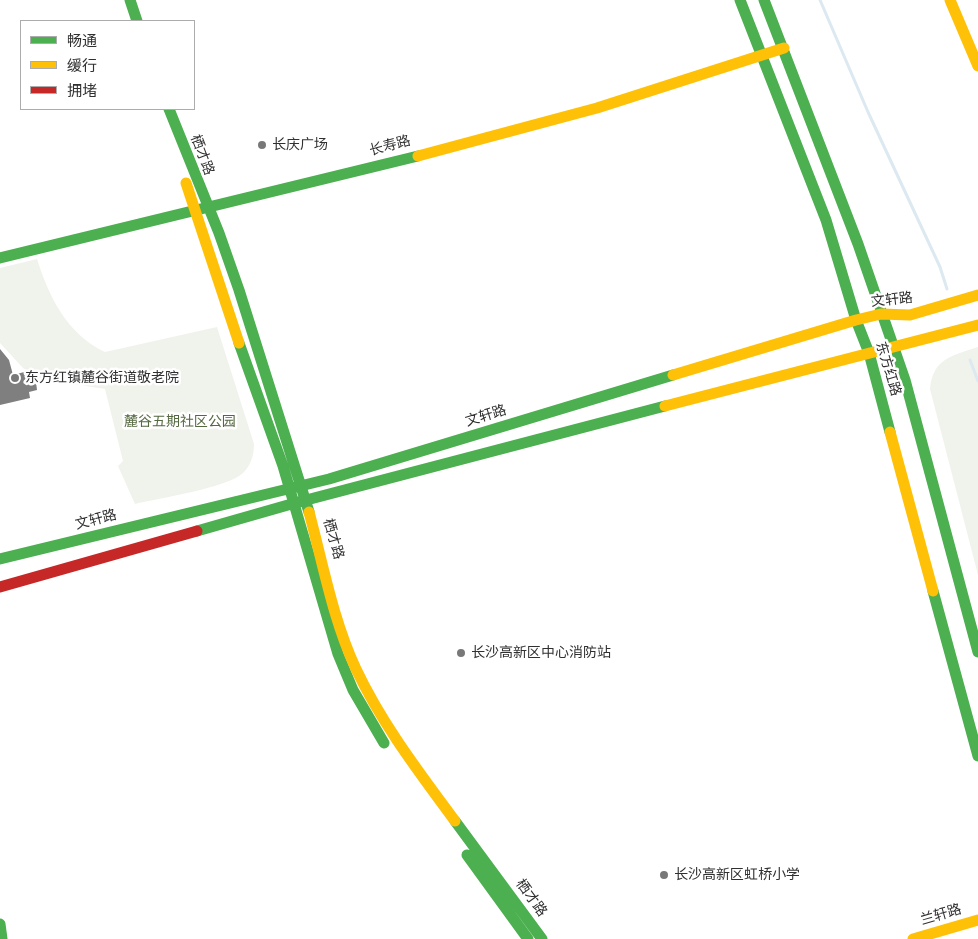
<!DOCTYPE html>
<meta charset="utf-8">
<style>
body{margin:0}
#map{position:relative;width:978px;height:939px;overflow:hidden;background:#fff;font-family:Manrope,"Noto Sans SC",sans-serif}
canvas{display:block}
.legend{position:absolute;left:20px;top:20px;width:175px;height:90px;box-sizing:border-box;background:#fff;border:1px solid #acacac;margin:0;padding:6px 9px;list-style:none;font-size:15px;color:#303030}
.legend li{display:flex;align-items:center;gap:10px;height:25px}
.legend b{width:25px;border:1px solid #acacac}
</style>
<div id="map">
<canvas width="978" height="939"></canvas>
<ul class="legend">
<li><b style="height:6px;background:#4caf50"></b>畅通</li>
<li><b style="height:6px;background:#ffc107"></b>缓行</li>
<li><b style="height:6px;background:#c62828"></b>拥堵</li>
</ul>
</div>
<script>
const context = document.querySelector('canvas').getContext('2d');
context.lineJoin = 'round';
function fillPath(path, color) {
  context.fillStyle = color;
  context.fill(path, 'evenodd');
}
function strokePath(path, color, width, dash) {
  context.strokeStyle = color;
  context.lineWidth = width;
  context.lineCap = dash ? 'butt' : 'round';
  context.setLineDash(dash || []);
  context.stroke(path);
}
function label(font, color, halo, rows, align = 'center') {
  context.font = font + ' Manrope,"Noto Sans SC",sans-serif';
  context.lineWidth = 5;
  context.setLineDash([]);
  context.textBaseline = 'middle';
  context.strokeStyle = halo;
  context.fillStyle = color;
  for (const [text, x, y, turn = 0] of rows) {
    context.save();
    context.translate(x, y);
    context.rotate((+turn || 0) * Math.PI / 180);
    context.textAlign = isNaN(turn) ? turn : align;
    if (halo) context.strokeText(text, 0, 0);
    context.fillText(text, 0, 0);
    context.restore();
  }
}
const green = new Path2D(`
 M37,259C49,297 67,334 105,352L217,327L254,444C254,455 251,465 243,473C227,488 159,498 135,504L118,466L123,461L105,389L41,379L23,368L0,343V268Z
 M978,347V575L930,389C933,358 952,356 978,347Z`);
const stream = new Path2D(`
 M820,0L868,112L940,267L947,289
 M970,360L978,381`);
const building = new Path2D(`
 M0,349L9,360L13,375L28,371L31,383L36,382L37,390L29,392L30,398L0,405Z`);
const fast = new Path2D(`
 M130,0L137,21
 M740,0L826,220L856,320L869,353L890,432
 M764,0L858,244L905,380L978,652
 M169,109L219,233L239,290L309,512
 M0,258L418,156
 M239,343L283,466L338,654L353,690L384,743
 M197,531L295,503L665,406
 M0,559L329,479L673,375
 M933,591L978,756
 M455,821L542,939
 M467,855L528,939
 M0,924L2,939`);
const slow = new Path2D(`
 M950,0L978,66
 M418,156L597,108L784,48
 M186,183L239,343
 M673,375L856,320L881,314L910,315L978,295
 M665,406L978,325
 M890,432L933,591
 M309,512C323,564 333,620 356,669C382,724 419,772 455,821
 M913,939L978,920`);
const jam = new Path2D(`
 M0,587L197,531`);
const markers = [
 [262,145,5,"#787878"],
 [15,378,5,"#787878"],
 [461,653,5,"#787878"],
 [664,875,5,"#787878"]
];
const poiNames = [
 ["长庆广场",272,145],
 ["东方红镇麓谷街道敬老院",25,378],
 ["长沙高新区中心消防站",471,653],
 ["长沙高新区虹桥小学",674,875]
];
const streetNames = [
 ["长寿路",390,146,-15],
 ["栖才路",202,155,69],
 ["文轩路",892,300,-6],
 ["东方红路",888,369,73],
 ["文轩路",486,416,-17],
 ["文轩路",96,520,-14],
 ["栖才路",333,539,74],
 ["栖才路",531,898,54],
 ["兰轩路",941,915,-16]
];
const parkNames = [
 ["麓谷五期社区公园",180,422]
];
fillPath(green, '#f0f3ec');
strokePath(stream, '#dce9f0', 3);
fillPath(building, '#7f7f7f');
strokePath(fast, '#4caf50', 11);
strokePath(slow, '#ffc107', 11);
strokePath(jam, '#c62828', 11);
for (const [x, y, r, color] of markers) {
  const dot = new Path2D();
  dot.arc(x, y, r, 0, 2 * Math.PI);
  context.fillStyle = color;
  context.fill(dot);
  strokePath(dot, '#fff', 2);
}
label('14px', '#303030', '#fff', poiNames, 'left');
label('14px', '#303030', '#fff', streetNames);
label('14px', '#556941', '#fff', parkNames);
</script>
